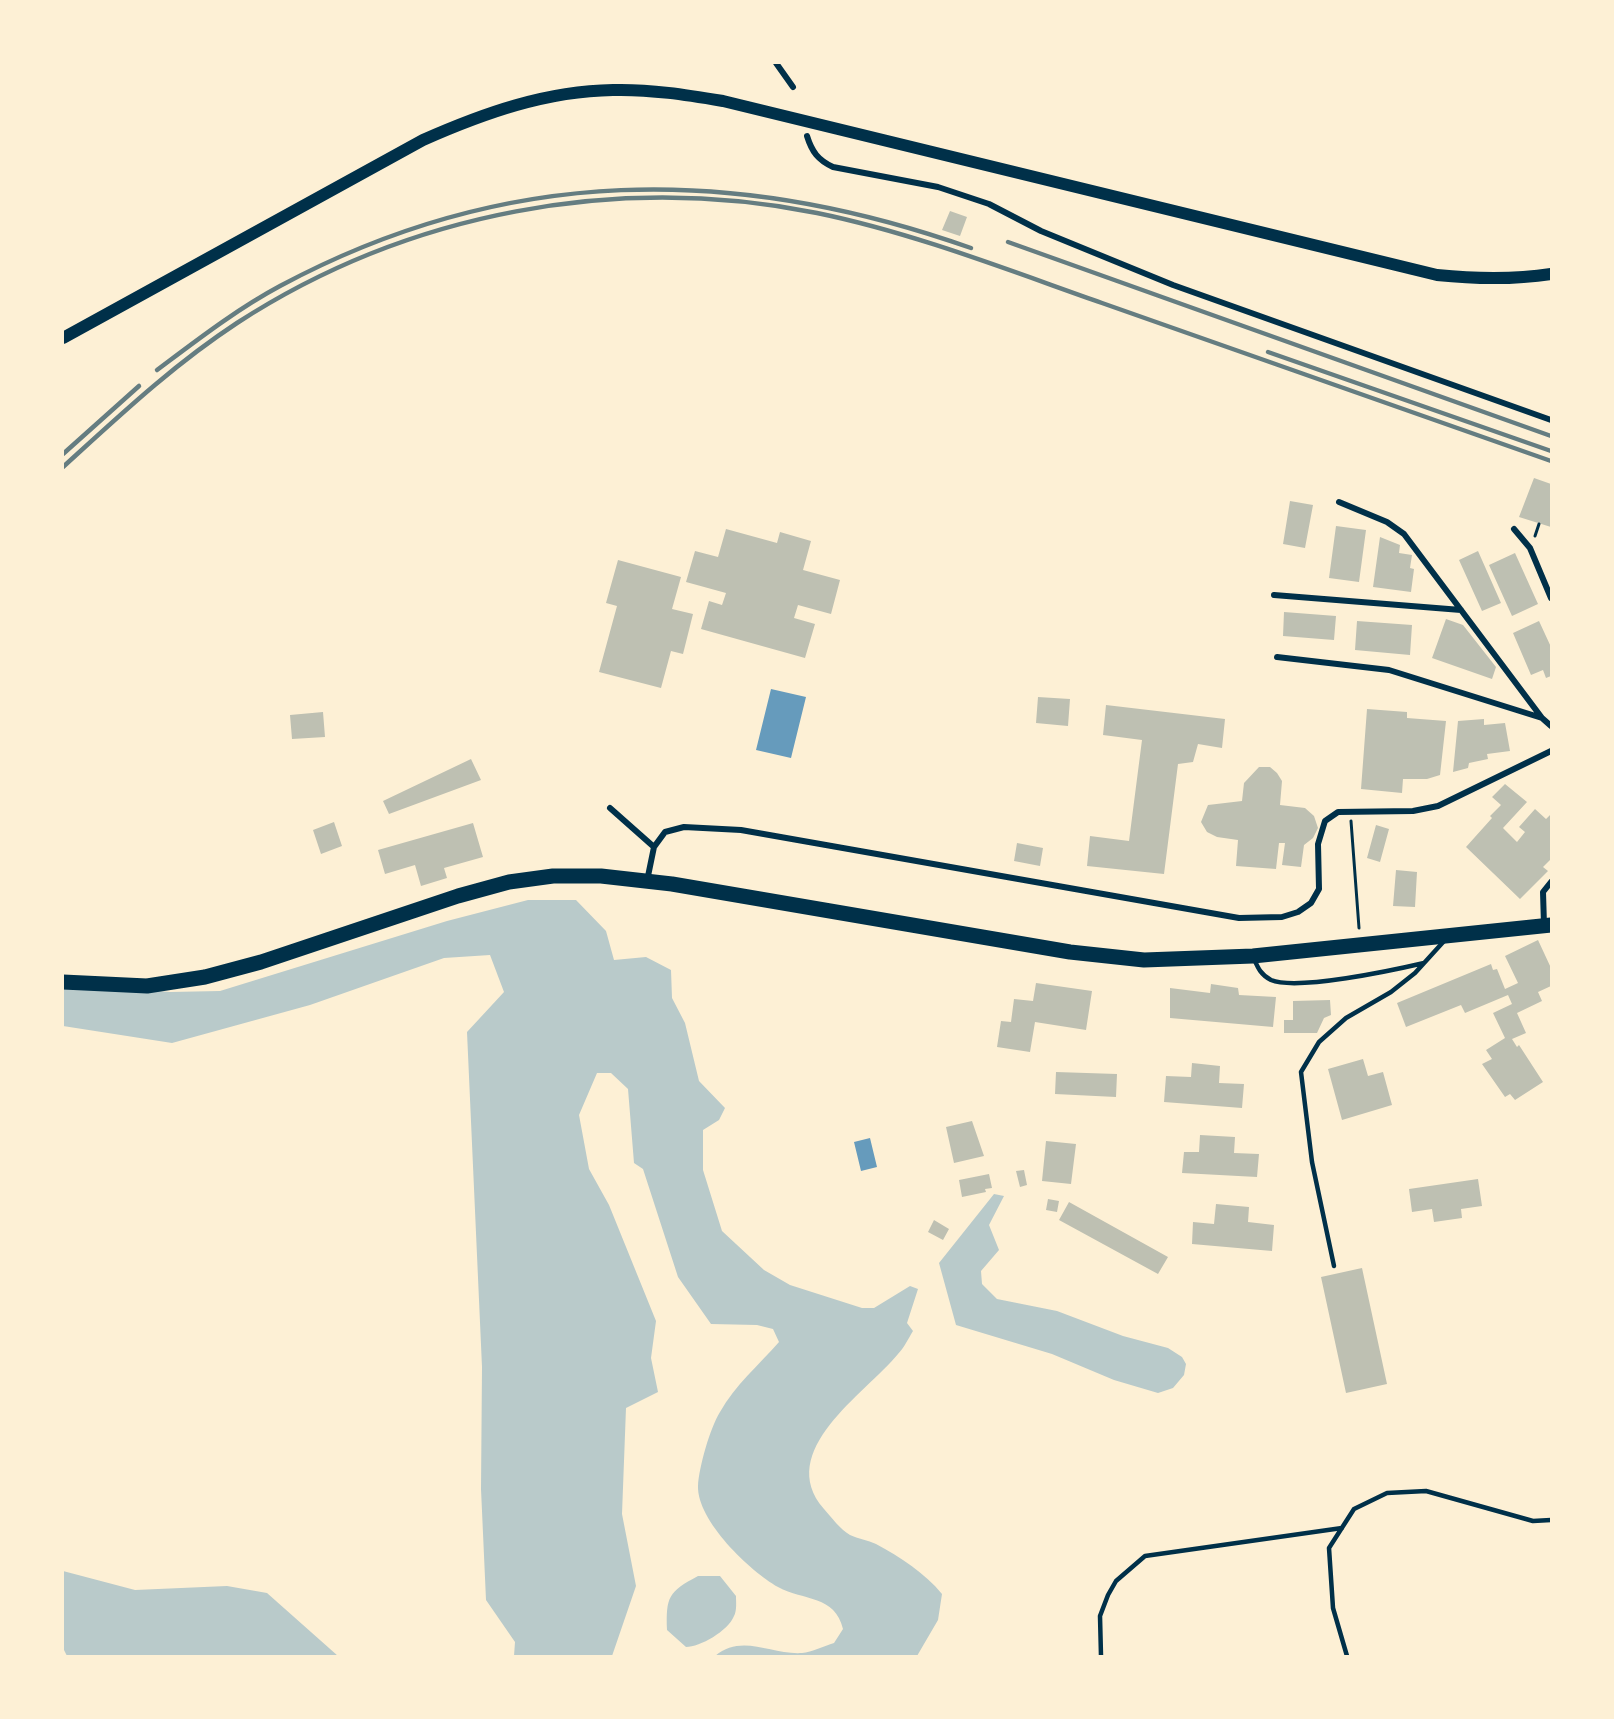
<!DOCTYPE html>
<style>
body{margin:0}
#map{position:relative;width:1614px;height:1719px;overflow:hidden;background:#fdf0d5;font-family:"Work Sans",sans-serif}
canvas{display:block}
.frame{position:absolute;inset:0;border:64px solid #fdf0d5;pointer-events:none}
</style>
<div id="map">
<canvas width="1614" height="1719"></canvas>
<div class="frame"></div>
</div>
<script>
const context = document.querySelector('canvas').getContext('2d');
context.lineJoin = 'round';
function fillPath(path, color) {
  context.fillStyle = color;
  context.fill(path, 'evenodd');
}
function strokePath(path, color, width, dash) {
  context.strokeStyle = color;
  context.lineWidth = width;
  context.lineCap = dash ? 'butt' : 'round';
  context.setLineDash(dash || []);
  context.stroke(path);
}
const green = new Path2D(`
 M528,900H576L606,931L614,960L646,957L671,970L672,998L685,1023L699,1081L725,1108L719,1120L703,1130V1170L722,1231L764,1270L790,1285L862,1308H874L910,1286L918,1289L907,1323L913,1331C908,1339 904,1348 898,1354C865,1394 774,1451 824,1509C832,1518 840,1529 850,1535C858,1539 868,1540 876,1544C900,1557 925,1573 942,1594L938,1620L917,1656H715C742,1633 771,1655 802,1653C812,1652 824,1646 834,1643L843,1629C835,1595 804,1601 778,1587C750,1571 697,1521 698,1486C699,1467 710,1428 720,1412C735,1385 759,1365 779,1342L773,1329L757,1325L711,1324L678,1277L643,1169L634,1163L628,1089L611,1073H597L579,1115L589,1169L609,1205L656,1321L651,1358L658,1392L626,1408L622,1514L636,1586L612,1656H514L515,1642L486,1600L481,1489L482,1367L467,1032L504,992L490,955L444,958L310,1005L172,1043L63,1026V983L170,992L220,991L447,921Z
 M994,1194L1004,1196L989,1225L999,1250L981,1271L982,1284L997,1299L1057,1311L1123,1336L1168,1348L1182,1357L1186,1364L1184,1375L1173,1388L1158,1393L1114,1380L1052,1354L956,1325L939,1263Z
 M63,1571L135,1590L227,1586L267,1593L338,1656H67L63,1648Z
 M698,1576H720L736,1596C736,1602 737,1611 734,1616C728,1631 700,1647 686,1647L667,1630C666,1597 668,1592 698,1576Z`);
const water = new Path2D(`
 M771,689L806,697L791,758L756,750Z
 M870,1138L877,1167L861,1171L854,1142Z`);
const building = new Path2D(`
 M950,211L967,217L960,236L942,230Z
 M1534,478L1551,484V527L1519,517Z
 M1290,501L1313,505L1305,548L1283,544Z
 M1336,526L1366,530L1359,582L1329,578Z
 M726,529L777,543L780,532L811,541L803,570L840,580L831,614L798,605L794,618L815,624L805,658L701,629L709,601L722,605L726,593L686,582L695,551L718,557Z
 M1380,537L1400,545L1399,553L1412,555L1410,568L1414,569L1411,592L1373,587Z
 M1478,551L1501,603L1482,611L1459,560Z
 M1515,553L1538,604L1512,616L1489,565Z
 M618,560L681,577L672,609L693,614L683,654L671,651L661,688L599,672L617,606L606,603Z
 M1284,612L1336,616L1334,640L1283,636Z
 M1446,619L1463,625L1496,667L1492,679L1432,658Z
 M1357,621L1412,625L1410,655L1355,650Z
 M1539,621L1551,647V676L1546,678L1543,670L1531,675L1513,633Z
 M1038,697L1070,699L1068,726L1036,723Z
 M1106,705L1225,719L1222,748L1198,744L1193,762L1178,764L1164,874L1087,866L1090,836L1129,841L1142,740L1103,735Z
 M1367,709L1407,712V718L1446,721L1440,775L1427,779H1403L1402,793L1361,789Z
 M323,712L325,737L292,739L290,715Z
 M1484,719V725L1505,723L1510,751L1487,754L1488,759L1469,763L1468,768L1453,772L1458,721Z
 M471,759L481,780L389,814L383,801Z
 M1259,767H1270L1277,773L1282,781L1280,805L1305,808L1314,816L1318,828L1313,838L1304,845L1301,867L1282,865L1285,843H1279L1276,869L1236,866L1238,840L1217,837L1207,832L1201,822L1208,805L1242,801L1244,783Z
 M1505,784L1527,802L1503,828L1517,842L1525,832L1519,827L1535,809L1546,819L1551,814V859L1543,867L1548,871L1520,899L1466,847L1492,818L1490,816L1501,805L1492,797Z
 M334,822L342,846L321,854L313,830Z
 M473,823L483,857L444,868L447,878L421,886L415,865L385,874L378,850Z
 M1376,825L1389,829L1380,862L1367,858Z
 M1017,843L1043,848L1040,866L1014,861Z
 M1396,870L1417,872L1415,907L1393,906Z
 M1538,940L1551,968V986L1538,992L1542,1001L1517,1013L1526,1033L1512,1039L1517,1047L1519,1045L1543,1082L1515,1100L1510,1094L1505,1097L1482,1064L1492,1059L1486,1050L1505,1038L1493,1013L1512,1004L1508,995L1465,1013L1461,1005L1406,1027L1397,1003L1491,964L1493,970L1497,969L1505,989L1518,983L1505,956Z
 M1036,983L1092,991L1086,1030L1035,1022L1030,1052L997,1047L1001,1021L1011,1022L1014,999L1033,1001Z
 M1211,984L1238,988L1239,995L1276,997L1273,1027L1170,1018V988L1210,993Z
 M1330,1000L1331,1015L1324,1018L1317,1033H1284V1020H1293V1001Z
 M1363,1059L1368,1076L1383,1072L1392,1105L1342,1120L1328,1069Z
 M1192,1063L1220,1066L1219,1083L1244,1084L1242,1108L1164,1102L1166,1076L1191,1077Z
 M1056,1072L1117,1074L1116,1097L1055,1094Z
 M972,1121L984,1156L954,1163L946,1127Z
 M1200,1135L1235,1137L1234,1153L1259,1154L1257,1177L1182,1173L1184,1152H1199Z
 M1046,1141L1076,1144L1071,1184L1042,1181Z
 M1024,1170L1027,1185L1020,1187L1016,1171Z
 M989,1174L992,1188L985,1189L986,1192L962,1197L959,1180Z
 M1478,1179L1482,1206L1461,1209L1462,1218L1434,1222L1432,1209L1412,1212L1409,1189Z
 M1048,1199L1059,1201L1057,1212L1046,1210Z
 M1069,1202L1168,1257L1158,1274L1059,1220Z
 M1216,1204L1249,1207L1248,1222L1274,1225L1272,1251L1192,1244L1193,1222L1214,1224Z
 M934,1220L949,1229L943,1240L928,1232Z
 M1362,1268L1387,1384L1346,1393L1321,1277Z`);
const path = new Path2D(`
 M1535,536L1539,524
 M1351,821L1359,928`);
const service = new Path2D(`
 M1254,959C1258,968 1261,975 1271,980C1297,991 1394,970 1424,963
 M1334,1266L1312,1162L1301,1072L1319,1042L1346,1018L1391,992L1415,973L1445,940
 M1101,1656L1100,1616L1108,1595L1116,1581L1145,1556L1342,1528
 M1347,1656L1333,1608L1329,1548L1354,1509L1387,1493L1426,1491L1533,1521L1551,1520`);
const minor = new Path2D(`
 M776,63L793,87
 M807,136C812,152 818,160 833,167L938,187L989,204L1041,231L1173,285L1551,420
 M1339,502L1387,522L1404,534L1542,718
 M1514,529L1530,548L1551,598
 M1274,595L1461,610
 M1277,657L1389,670L1542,718L1551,726
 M610,808L654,847
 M647,881L654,847L665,832L684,827L741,830L1239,918L1282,917L1298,912L1311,903L1319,889L1318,844L1325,821L1338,812L1413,811L1438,806L1551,751
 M1544,925L1543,892L1551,882`);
const secondary = new Path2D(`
 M63,338L423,140C484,113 546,91 613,90C650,89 687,95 723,101L1437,275C1476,279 1512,280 1551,274`);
const primary = new Path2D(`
 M63,982L147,986L205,977L261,962L458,896L509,882L553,876H601L672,884L1070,952L1144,960L1253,956L1551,925`);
const rail = new Path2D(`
 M1008,242L1551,436
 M1268,352L1551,451
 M157,370C197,340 237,309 280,286C506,165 733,164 971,248
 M63,454L139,386
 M63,467C119,416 173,365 237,323C408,212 617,173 817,213C914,233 1008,270 1102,303C1251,355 1401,408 1551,461`);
fillPath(green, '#b9caca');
fillPath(water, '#669bbc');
fillPath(building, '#bec0b2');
strokePath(path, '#003049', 3);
strokePath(service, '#003049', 4.5);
strokePath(minor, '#003049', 6);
strokePath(secondary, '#003049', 12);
strokePath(primary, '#003049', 15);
strokePath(rail, '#657d81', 4.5);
</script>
